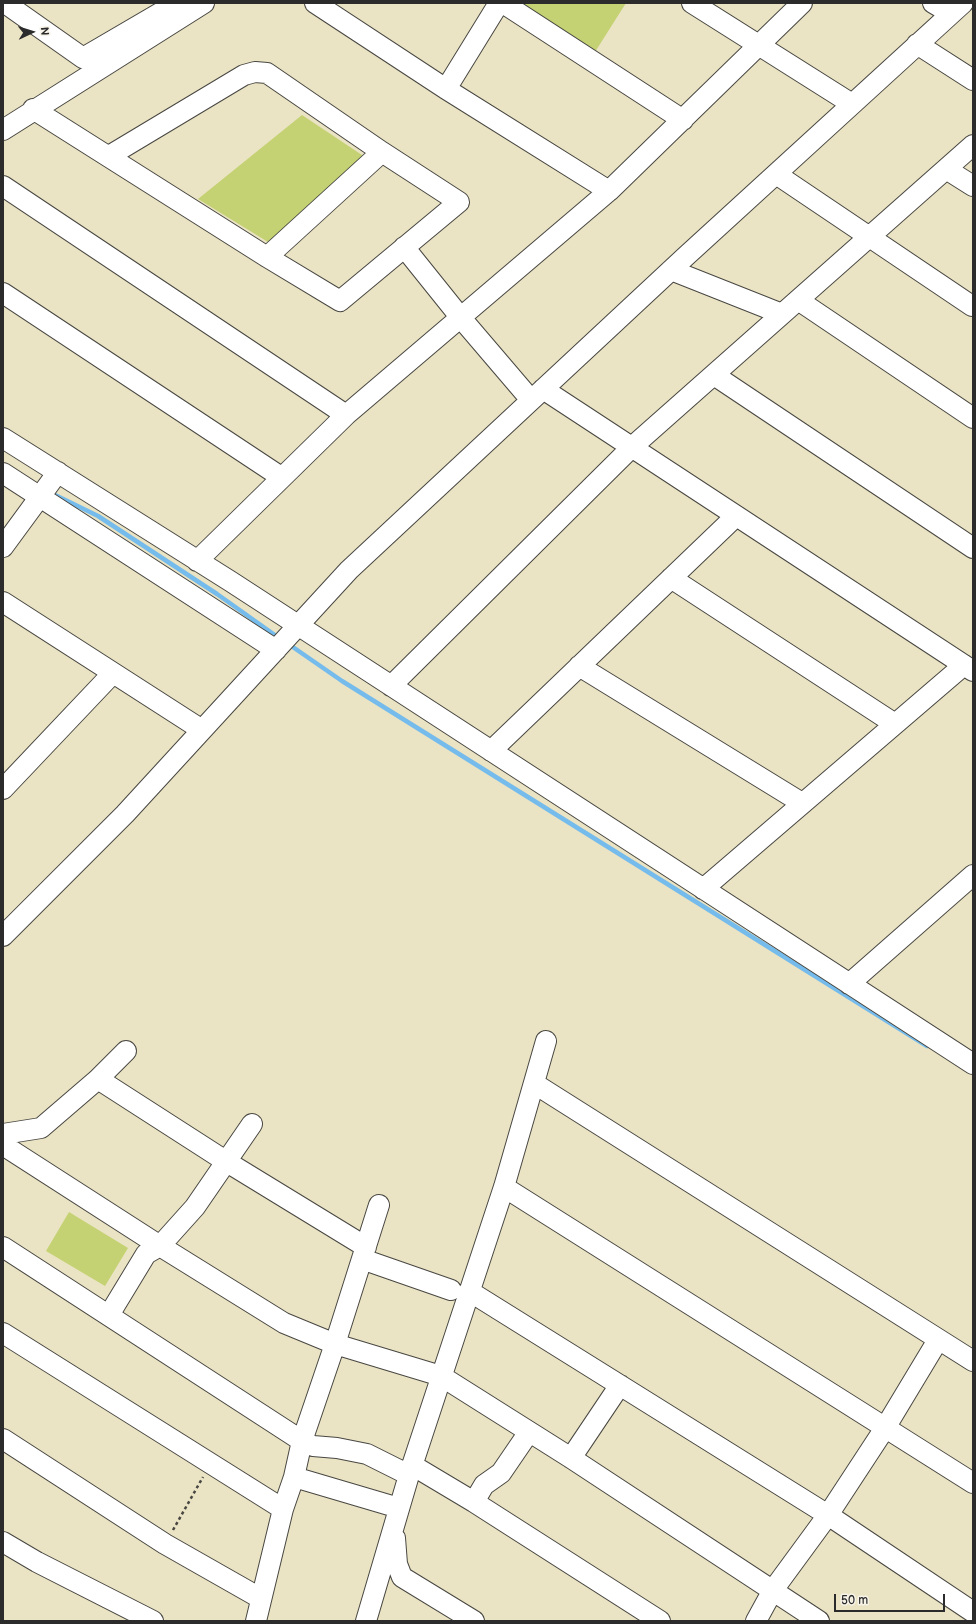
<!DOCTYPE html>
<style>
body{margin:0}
#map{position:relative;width:976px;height:1624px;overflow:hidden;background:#eae3c4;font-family:"Balsamiq Sans",sans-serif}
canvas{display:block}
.frame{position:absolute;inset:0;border:4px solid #2b2b2b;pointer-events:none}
.north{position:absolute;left:12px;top:12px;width:40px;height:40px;-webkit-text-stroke:3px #f7f3e8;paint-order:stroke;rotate:86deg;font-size:11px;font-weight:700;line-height:16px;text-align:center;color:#2b2b2b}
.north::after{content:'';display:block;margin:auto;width:14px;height:18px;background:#2b2b2b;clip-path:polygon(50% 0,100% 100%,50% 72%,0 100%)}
.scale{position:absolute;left:834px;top:1594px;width:111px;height:18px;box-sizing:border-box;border:2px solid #2b2b2b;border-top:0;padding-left:5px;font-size:12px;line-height:14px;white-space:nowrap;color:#2b2b2b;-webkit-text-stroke:3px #f7f3e8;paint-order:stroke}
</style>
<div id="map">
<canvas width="976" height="1624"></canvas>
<div class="frame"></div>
<div class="north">N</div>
<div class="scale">50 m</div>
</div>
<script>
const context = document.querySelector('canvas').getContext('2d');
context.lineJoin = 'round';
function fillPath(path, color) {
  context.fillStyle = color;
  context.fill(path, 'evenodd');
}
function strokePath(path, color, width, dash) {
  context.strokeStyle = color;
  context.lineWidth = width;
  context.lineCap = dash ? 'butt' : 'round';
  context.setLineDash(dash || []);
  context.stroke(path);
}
const green = new Path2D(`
 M519,3H626L595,52Z
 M302,115L368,159L268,242L198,199Z
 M69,1212L128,1248L105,1286L46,1251Z`);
const stream = new Path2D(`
 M51,493L98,516L217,594L279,638
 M287,643L342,681L927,1046`);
const path = new Path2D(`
 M173,1530L203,1477`);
const minor = new Path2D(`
 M5,3L83,58L177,3
 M315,3L446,89L609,191
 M503,3L683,120
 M692,3L852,104
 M933,3L950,13
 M917,44L973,80
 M446,89L499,3
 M33,109L267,257L340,301L459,202L382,152L267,73L255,72L244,75L109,156
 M3,130L204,3
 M946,169L973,186
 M776,174L972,306
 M3,186L346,415
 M404,247L461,318L531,400
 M267,257L382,152
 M671,270L782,314
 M3,293L281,477
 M798,300L973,418
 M714,375L973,548
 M543,389L973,671
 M3,438L230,581L973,1064
 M3,473L276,650
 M3,547L58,472
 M197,561L346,415L609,191L802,3
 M671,578L895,724
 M3,602L202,730
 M579,666L802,803
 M391,686L632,447L973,145
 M491,751L736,516
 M3,789L113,673
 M703,889L964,665
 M3,936L125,814L349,570L685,257L963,3
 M849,984L973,875
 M98,1079L227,1162L366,1247
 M535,1084L973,1361
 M3,1134L41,1128L98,1079L126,1051
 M3,1145L160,1246L284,1323L335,1344L441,1376L571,1458L819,1621
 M504,1187L973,1483
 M3,1247L302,1441L313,1446L337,1448L367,1454L409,1475
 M362,1259L451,1290
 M469,1291L828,1515L973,1612
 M109,1315L146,1254L160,1246L195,1207L252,1124
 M3,1333L283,1509
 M3,1439L165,1544L260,1598
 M571,1458L620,1385
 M412,1465L474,1502L660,1621
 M294,1477L399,1508
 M474,1502L484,1485L501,1473L529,1432
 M395,1538L397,1564L402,1577L474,1621
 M3,1542L37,1562L153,1621
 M256,1621L283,1509L294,1477L302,1441L335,1344L379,1205
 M366,1621L409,1475L504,1187L546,1041
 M756,1621L773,1590L828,1515L885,1428L938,1340`);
fillPath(green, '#c4d273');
strokePath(stream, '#75bcec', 4.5);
strokePath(minor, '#484742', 22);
strokePath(path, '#484742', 2.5, [3, 3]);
strokePath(minor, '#fff', 20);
</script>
